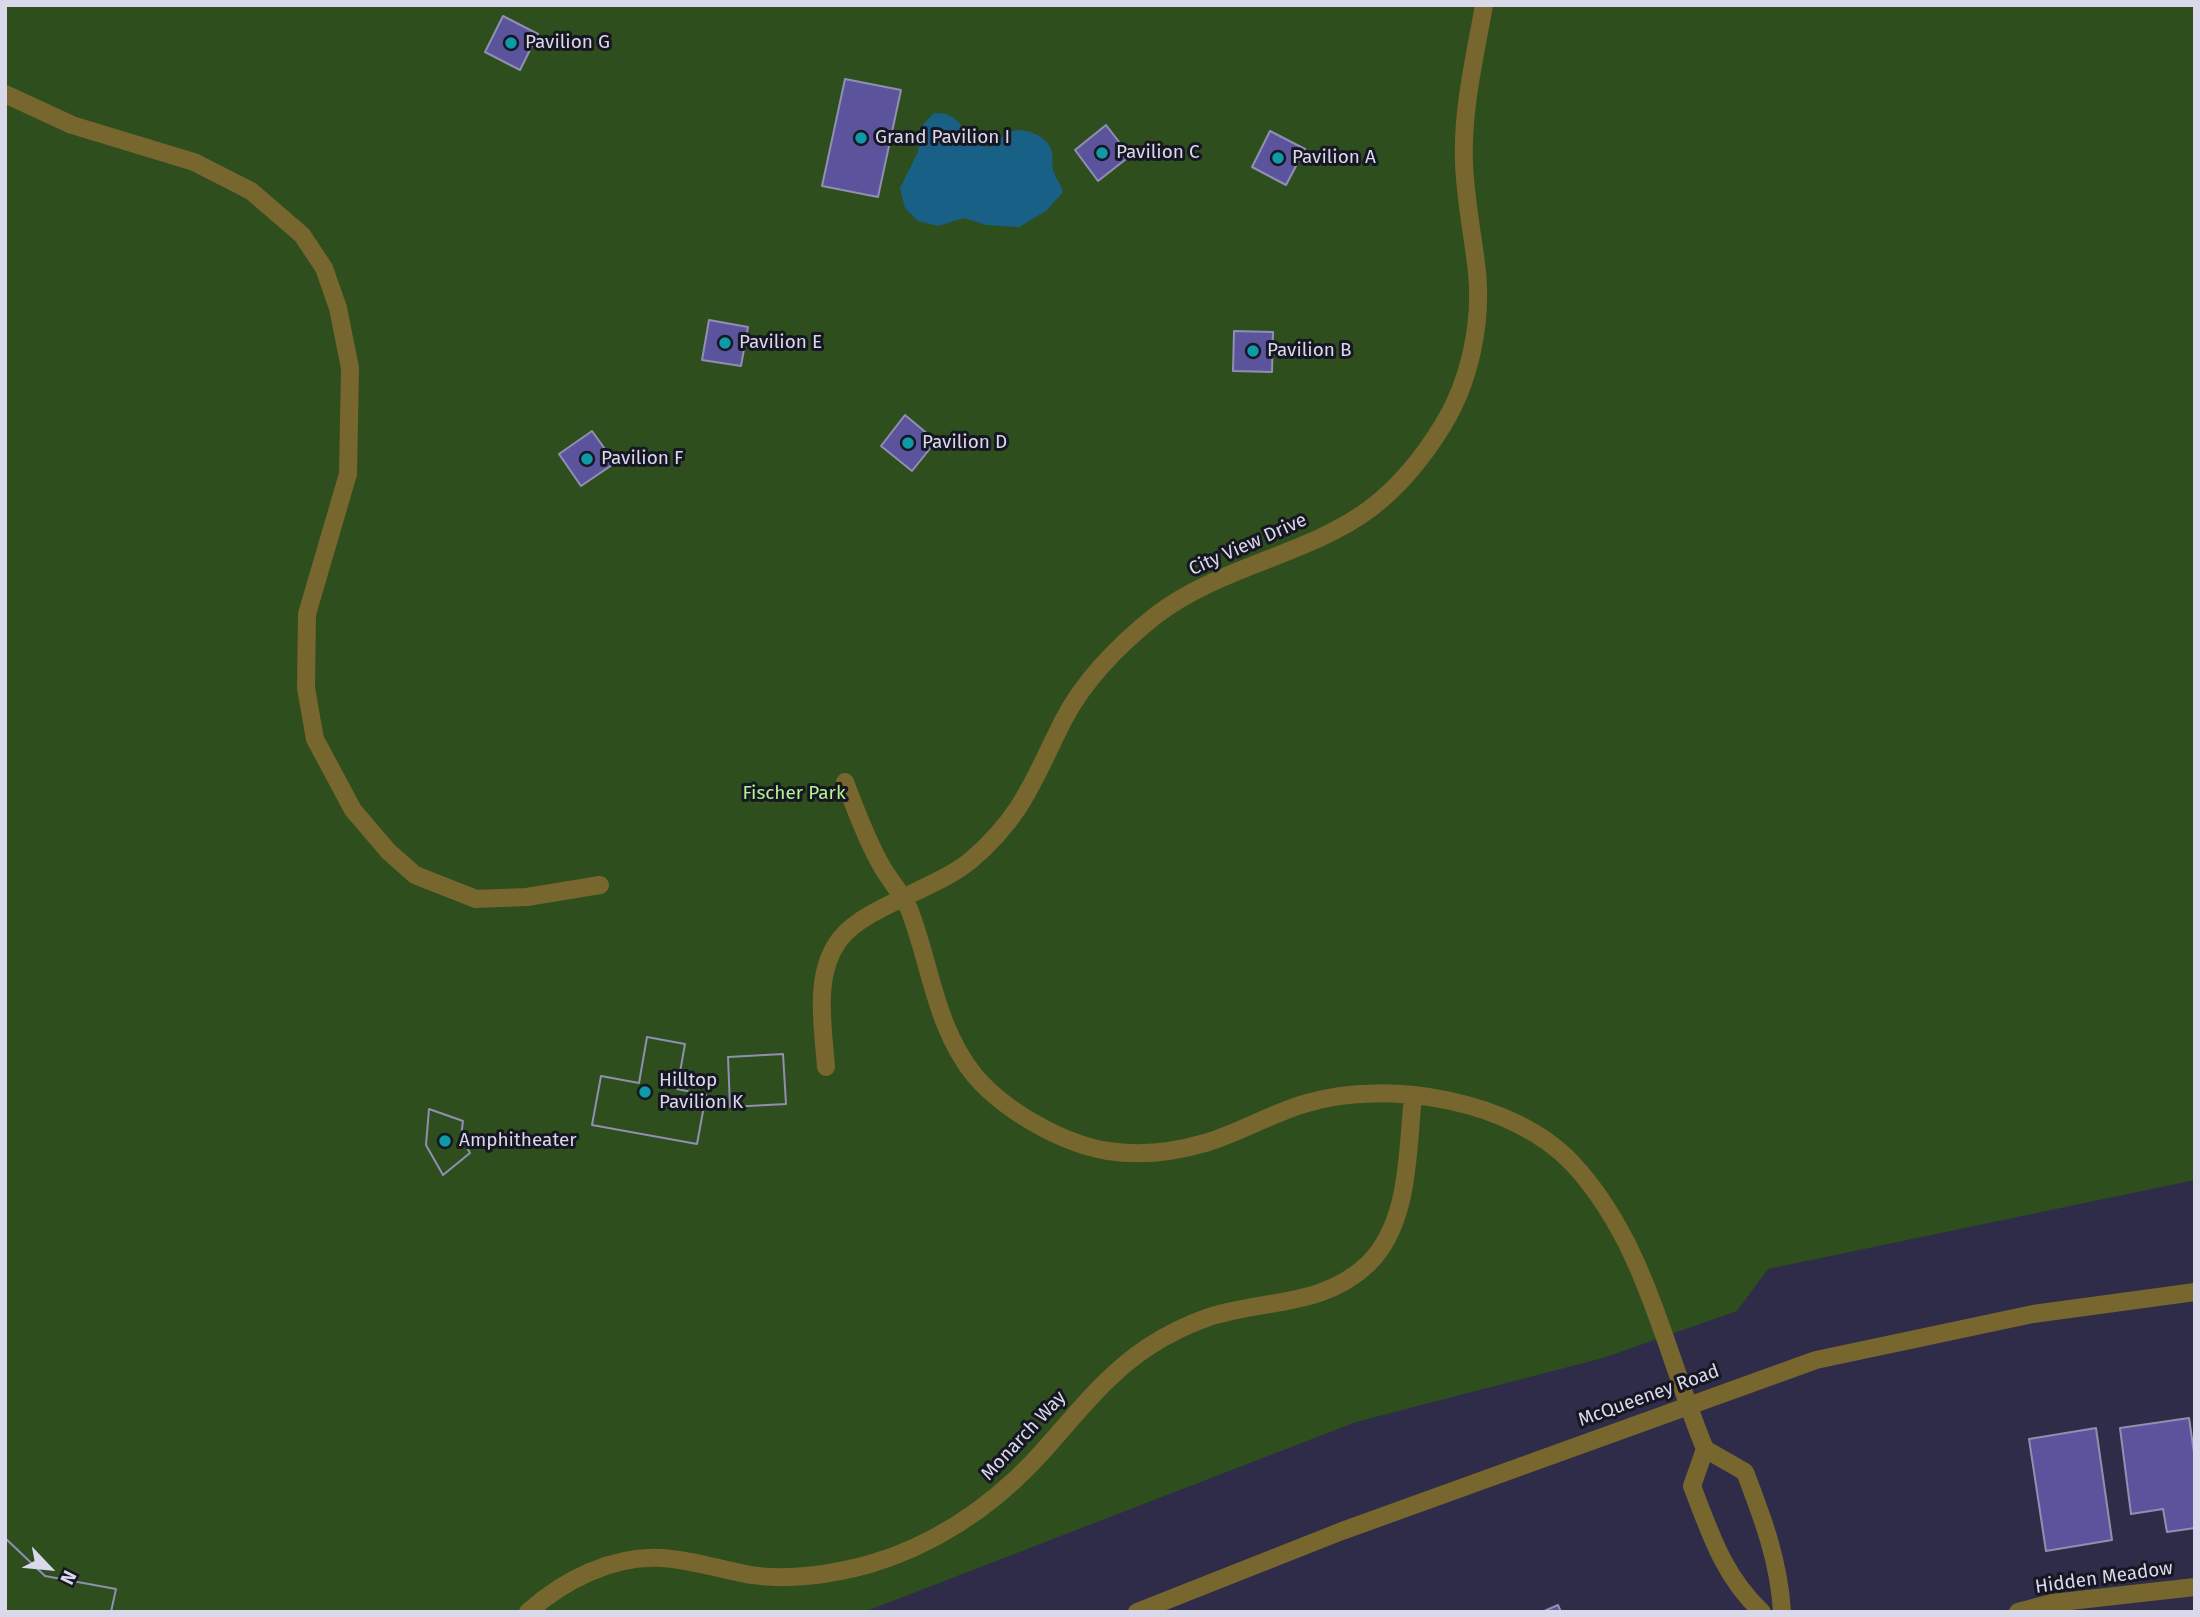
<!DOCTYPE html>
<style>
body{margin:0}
#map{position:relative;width:2200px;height:1617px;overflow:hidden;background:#2e2c48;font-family:"Fira Sans",sans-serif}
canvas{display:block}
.frame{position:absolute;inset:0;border:7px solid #d9d9eb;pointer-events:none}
.north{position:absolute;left:14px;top:1533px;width:70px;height:70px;-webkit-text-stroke:5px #171623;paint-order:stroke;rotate:116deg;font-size:19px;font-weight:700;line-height:28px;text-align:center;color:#d9d9eb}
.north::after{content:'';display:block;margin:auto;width:24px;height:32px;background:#d9d9eb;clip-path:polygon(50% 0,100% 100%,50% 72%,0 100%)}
</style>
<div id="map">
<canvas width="2200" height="1617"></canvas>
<div class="frame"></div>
<div class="north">N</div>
</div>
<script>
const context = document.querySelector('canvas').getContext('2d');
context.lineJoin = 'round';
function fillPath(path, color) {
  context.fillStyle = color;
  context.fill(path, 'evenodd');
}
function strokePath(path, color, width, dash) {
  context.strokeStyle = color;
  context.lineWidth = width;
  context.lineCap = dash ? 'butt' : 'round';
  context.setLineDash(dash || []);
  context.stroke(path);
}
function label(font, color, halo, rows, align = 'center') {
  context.font = font + ' "Fira Sans",sans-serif';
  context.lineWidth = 6;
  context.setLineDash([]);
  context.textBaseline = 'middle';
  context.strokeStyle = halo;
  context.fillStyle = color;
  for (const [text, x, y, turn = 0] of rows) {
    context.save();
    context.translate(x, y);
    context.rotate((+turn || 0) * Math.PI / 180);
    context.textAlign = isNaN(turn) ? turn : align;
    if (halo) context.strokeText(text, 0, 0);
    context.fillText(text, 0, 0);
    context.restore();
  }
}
const green = new Path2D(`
 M5,5H2195V1180L1768,1269L1737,1311L1603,1358L1356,1422L864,1612H5Z`);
const water = new Path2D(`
 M934,113C965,112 961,138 980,145C994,151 998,139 1007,133C1022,125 1048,135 1052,152C1053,159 1051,166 1054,173C1057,180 1061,184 1063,192L1046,211L1019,227L986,225L964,218L938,226L918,221L905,208L900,188L918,152L920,128Z`);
const building = new Path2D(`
 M503,16L538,34L520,70L485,52Z
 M845,79L901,90L878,197L822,186Z
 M1106,125L1130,156L1098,181L1075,150Z
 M1270,131L1305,149L1286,185L1252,167Z
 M709,320L748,327L741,366L702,360Z
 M1234,331L1273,332L1272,372L1233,371Z
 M905,415L936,441L912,471L881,446Z
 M592,431L615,463L581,486L559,454Z
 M647,1037L685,1044L677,1089L706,1095L697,1144L592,1125L601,1076L639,1083Z
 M647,1037L685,1044L677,1089L706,1095L697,1144L592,1125L601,1076L639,1083Z
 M783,1054L786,1104L730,1107L728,1057Z
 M783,1054L786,1104L730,1107L728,1057Z
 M429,1109L463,1121L461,1137L470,1153L443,1175L426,1145Z
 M429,1109L463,1121L461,1137L470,1153L443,1175L426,1145Z
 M2189,1418L2195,1459V1528L2167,1532L2163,1509L2131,1514L2120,1428Z
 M2096,1428L2112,1540L2046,1551L2029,1439Z
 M5,1538L45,1576L116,1589L111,1612H5Z
 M5,1538L45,1576L116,1589L111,1612H5Z
 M1558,1605L1561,1612H1542Z`);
const minor = new Path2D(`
 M5,94L72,125L194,162L251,191L302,235L324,268L338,308L350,368L348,474L307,614L306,688L315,739L353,810L388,851L415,875L476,899L527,897L600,885
 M845,782C856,810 866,839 881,865C889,880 902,893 909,909C931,965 935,1027 975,1076C1005,1111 1063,1144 1108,1151C1140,1156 1174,1152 1205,1143C1239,1133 1272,1113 1307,1103C1388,1079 1514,1100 1573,1164C1646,1243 1665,1352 1705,1449L1745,1472C1763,1519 1779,1561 1782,1612
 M826,1067C823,1026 813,974 840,939C866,906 934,890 970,861C1024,815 1034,778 1064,719C1085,679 1120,644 1155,616C1219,566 1309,555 1371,508C1400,486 1424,456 1443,425C1470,381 1482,323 1477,272C1473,235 1465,199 1464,162C1462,109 1475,57 1484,5
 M1705,1449L1692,1486C1710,1533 1724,1577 1762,1612
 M528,1612C564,1580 613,1555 662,1558C693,1560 722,1570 751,1575C788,1581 834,1574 870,1564C932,1546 988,1509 1032,1463C1070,1423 1101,1378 1148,1347C1166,1335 1189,1324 1209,1317C1265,1299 1323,1307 1368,1264C1410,1223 1407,1152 1413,1097
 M1137,1612L1342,1531L1816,1360L2033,1314L2195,1292
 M2018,1612L2052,1603L2195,1587`);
const markers = [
 [511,43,7,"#0f9aa8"],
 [861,138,7,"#0f9aa8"],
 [1102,153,7,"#0f9aa8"],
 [1278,158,7,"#0f9aa8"],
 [725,343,7,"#0f9aa8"],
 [1253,351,7,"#0f9aa8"],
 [908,443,7,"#0f9aa8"],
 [587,459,7,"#0f9aa8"],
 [645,1092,7,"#0f9aa8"],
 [445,1141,7,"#0f9aa8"]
];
const poiNames = [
 ["Pavilion G",525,43],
 ["Grand Pavilion I",875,138],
 ["Pavilion C",1116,153],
 ["Pavilion A",1292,158],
 ["Pavilion E",739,343],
 ["Pavilion B",1267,351],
 ["Pavilion D",922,443],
 ["Pavilion F",601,459],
 ["Hilltop",659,1081],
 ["Pavilion K",659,1103],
 ["Amphitheater",459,1141]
];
const streetNames = [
 ["City View Drive",1248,545,-24],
 ["McQueeney Road",1649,1396,-20],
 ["Monarch Way",1024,1436,-47],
 ["Hidden Meadow",2104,1578,-8]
];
const parkNames = [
 ["Fischer Park",794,794]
];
fillPath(green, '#2f4e1e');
fillPath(water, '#186086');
fillPath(building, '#5b549d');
strokePath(building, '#908fb1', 2);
strokePath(minor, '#77662d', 18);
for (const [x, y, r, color] of markers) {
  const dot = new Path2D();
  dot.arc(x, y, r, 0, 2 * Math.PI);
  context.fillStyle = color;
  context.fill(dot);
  strokePath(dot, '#171623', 2.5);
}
label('19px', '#d9d9eb', '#171623', poiNames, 'left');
label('19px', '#d9d9eb', '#171623', streetNames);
label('19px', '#b1f491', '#171623', parkNames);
</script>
